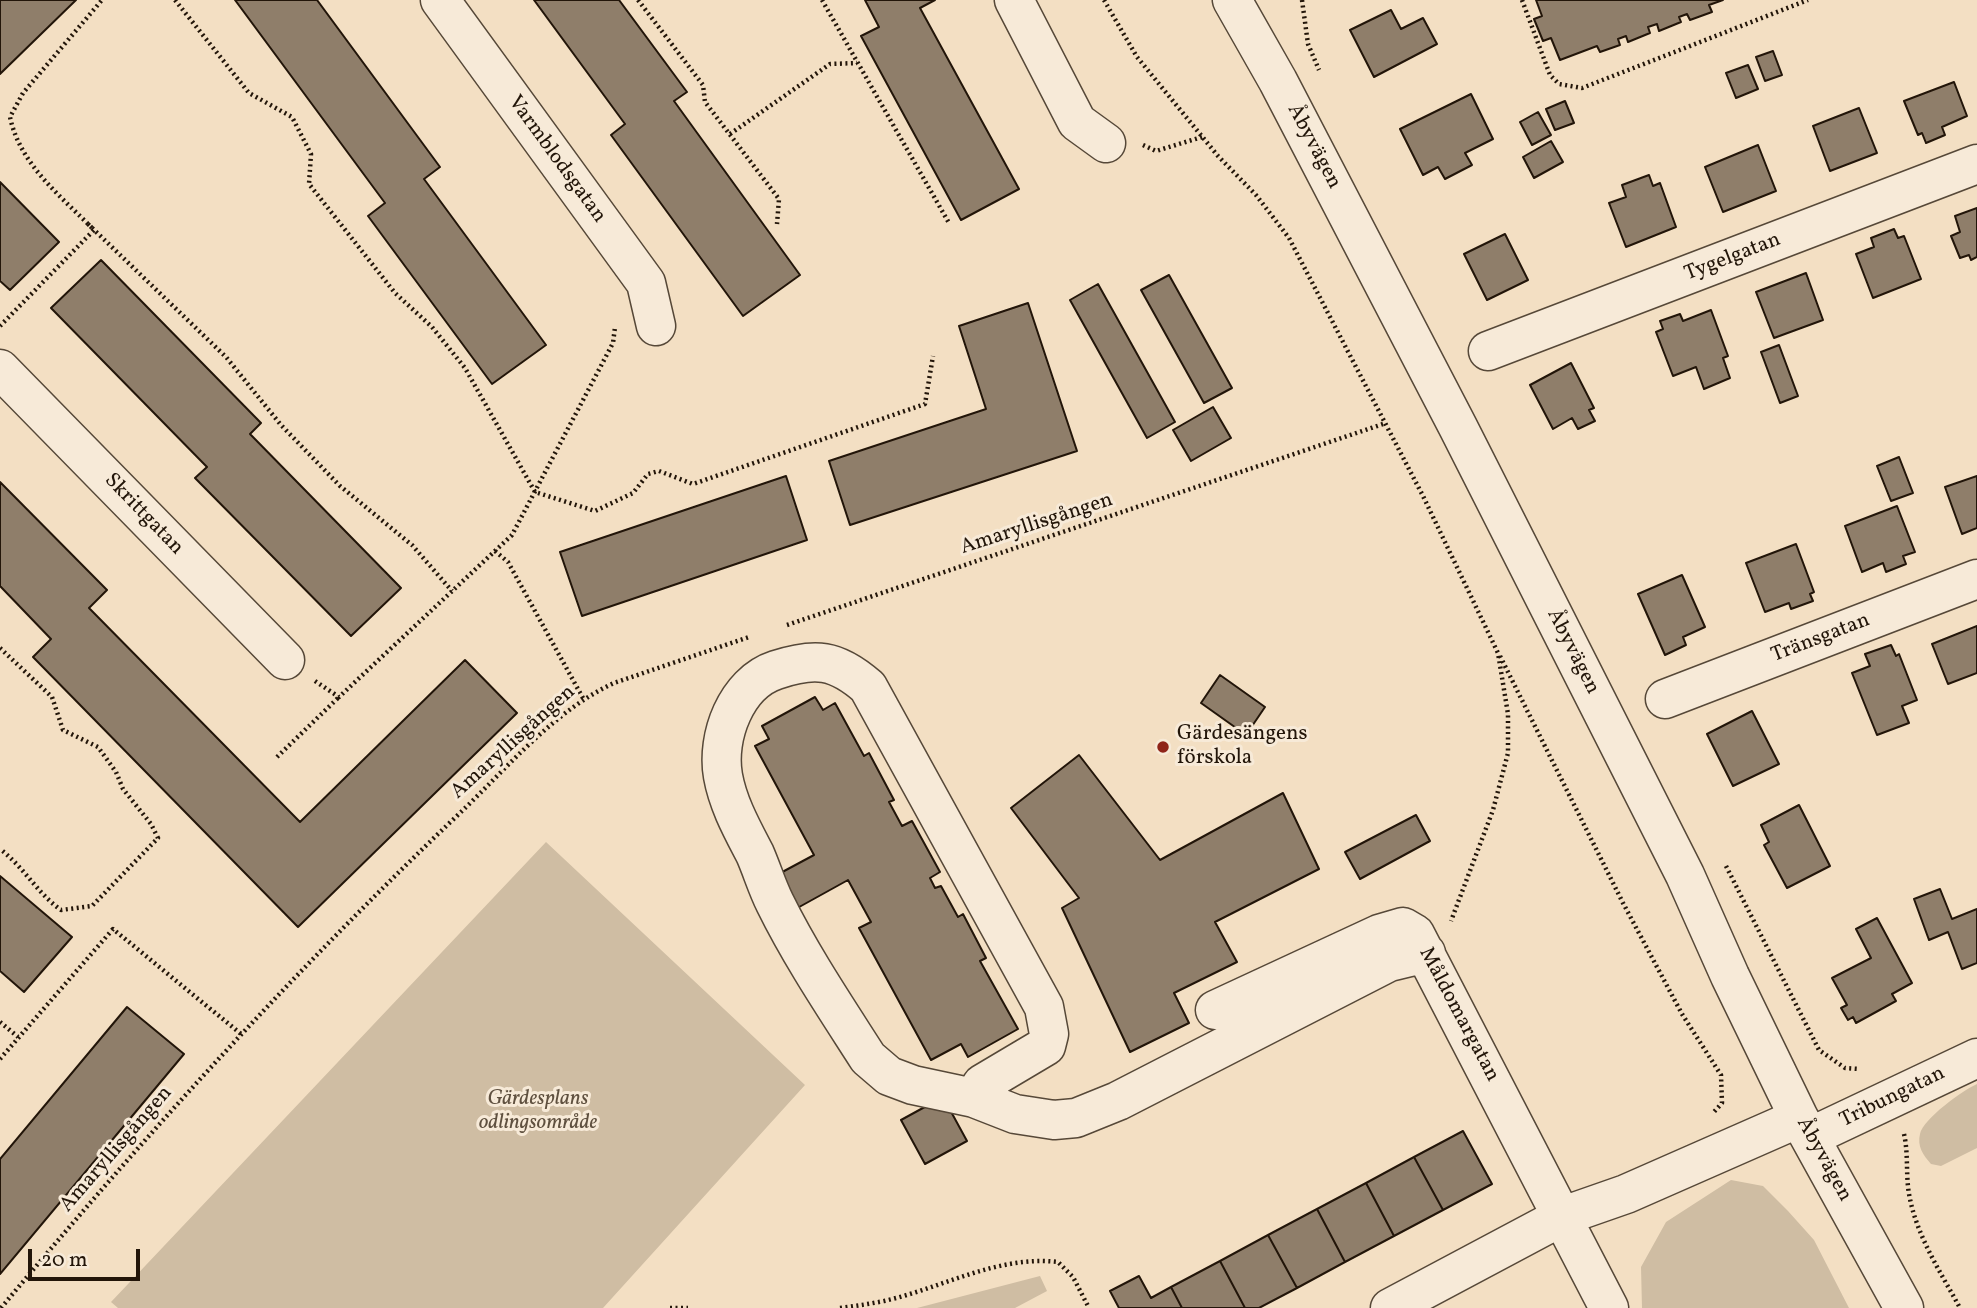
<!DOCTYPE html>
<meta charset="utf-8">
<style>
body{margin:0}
#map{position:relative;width:1977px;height:1308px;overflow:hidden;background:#f3dfc3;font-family:Vollkorn,serif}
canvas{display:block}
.scale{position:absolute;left:28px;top:1249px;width:112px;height:32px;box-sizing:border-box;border:4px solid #221509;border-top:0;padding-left:9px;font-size:21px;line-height:24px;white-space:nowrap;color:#221509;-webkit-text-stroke:5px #f7ead8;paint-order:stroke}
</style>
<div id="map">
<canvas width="1977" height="1308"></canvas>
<div class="scale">20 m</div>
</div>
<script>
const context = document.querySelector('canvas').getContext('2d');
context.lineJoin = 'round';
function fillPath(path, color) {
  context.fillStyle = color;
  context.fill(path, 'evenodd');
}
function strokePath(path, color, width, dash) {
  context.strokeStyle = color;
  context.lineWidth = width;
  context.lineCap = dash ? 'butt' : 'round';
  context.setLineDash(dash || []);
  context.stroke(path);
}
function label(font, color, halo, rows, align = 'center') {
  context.font = font + ' Vollkorn,serif';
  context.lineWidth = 6;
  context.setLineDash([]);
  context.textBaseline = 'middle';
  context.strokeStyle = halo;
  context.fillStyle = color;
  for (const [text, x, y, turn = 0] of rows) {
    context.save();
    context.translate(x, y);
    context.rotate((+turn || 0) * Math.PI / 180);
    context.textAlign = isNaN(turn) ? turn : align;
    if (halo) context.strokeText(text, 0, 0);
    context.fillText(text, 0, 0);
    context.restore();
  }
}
const green = new Path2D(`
 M546,842L805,1085L603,1308H118L111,1302Z
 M1977,1084V1148L1941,1166L1931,1164C1923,1155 1917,1146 1920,1134C1923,1119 1963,1090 1977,1084Z
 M1731,1180L1763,1186L1788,1211L1814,1240L1849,1308H1642L1641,1267L1666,1222Z
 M1040,1276L1047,1291L1015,1308H917Z`);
const building = new Path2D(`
 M0,0H76L0,74Z
 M235,0H317L440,167L424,179L546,345L492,384L368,216L385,203Z
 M534,0H619L687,92L674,101L800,275L743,316L611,135L625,124Z
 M865,0H935L920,8L1019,189L961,220L861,36L879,27Z
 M1536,0H1723L1709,5L1712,12L1690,20L1687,14L1679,17L1681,22L1659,31L1657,24L1648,27L1650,33L1628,42L1626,36L1618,39L1620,45L1600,52L1597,46L1560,60L1551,38L1543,41L1534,19L1542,16Z
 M1391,10L1401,29L1423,18L1437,44L1374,77L1350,30Z
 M1773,51L1782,75L1765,81L1756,57Z
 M1748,65L1758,89L1736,98L1726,73Z
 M1954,82L1967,116L1942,127L1945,135L1926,143L1922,133L1918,135L1904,101Z
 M1471,94L1493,139L1465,153L1472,165L1445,179L1438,167L1423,175L1400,129Z
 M1565,101L1574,123L1555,130L1546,109Z
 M1859,108L1877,153L1830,171L1813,126Z
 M1538,112L1551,135L1532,145L1520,122Z
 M1551,141L1563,162L1534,178L1523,157Z
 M1758,145L1776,191L1723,212L1705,167Z
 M1649,175L1653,186L1660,183L1676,227L1626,247L1609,203L1626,197L1622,185Z
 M0,182L59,242L10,290L0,281Z
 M1977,208V257L1971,260L1969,255L1960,258L1951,236L1960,232L1955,216Z
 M1894,229L1898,238L1904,236L1921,279L1873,298L1856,254L1874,247L1871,238Z
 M1505,234L1528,280L1487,300L1464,254Z
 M101,260L261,423L250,434L401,588L351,636L195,478L207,467L51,308Z
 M1806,273L1823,320L1774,338L1756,292Z
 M1169,275L1232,388L1204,403L1141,290Z
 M1098,284L1175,422L1147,438L1070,300Z
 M1028,303L1077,451L850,525L829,461L986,409L959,326Z
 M1711,310L1728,356L1723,358L1730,378L1704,389L1696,367L1673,376L1656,332L1663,329L1660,321L1680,314L1683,321Z
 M1779,345L1798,396L1780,403L1761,352Z
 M1571,363L1594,408L1589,410L1595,421L1578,429L1572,418L1553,429L1530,385Z
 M1213,407L1231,438L1191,461L1173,430Z
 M1899,457L1913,493L1891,501L1877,466Z
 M786,476L807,540L582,616L560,552Z
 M1977,476V528L1962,534L1945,487Z
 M0,482L107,590L89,608L300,822L465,660L517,713L298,927L33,657L51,639L0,586Z
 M1897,506L1915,552L1903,556L1906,564L1886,572L1883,563L1862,572L1845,526Z
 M1796,544L1814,592L1810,594L1813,601L1791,609L1789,603L1765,612L1746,563Z
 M1682,575L1705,627L1683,637L1686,645L1665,655L1638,594Z
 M1977,626V673L1948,684L1932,644Z
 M1891,645L1896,656L1899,654L1917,700L1902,706L1909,723L1877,735L1852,673L1870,666L1865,654Z
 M1220,675L1265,707L1246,735L1201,703Z
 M815,697L823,710L835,703L864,756L869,753L894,800L889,802L902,826L912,821L940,872L930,878L935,888L941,886L958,917L963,914L986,958L980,961L1018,1029L968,1057L961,1044L931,1060L859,928L871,922L848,880L792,911L773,877L814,855L755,746L769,739L762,726Z
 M1752,711L1779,764L1733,786L1707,734Z
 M1079,755L1160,860L1283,793L1319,869L1215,922L1237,962L1174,993L1189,1023L1130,1052L1062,908L1079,898L1011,808Z
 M1799,805L1830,866L1787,888L1764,845L1769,842L1761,825Z
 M1416,815L1430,841L1360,879L1345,852Z
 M0,876L72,937L24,992L0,971Z
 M1940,889L1952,919L1977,909V963L1962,969L1948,932L1929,940L1914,899Z
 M1877,918L1912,983L1892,994L1896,1001L1856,1023L1853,1017L1848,1020L1841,1008L1847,1005L1832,978L1871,958L1856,929Z
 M127,1007L184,1054L0,1274V1159Z
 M943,1097L967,1141L925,1164L901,1120Z
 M1463,1131L1492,1184L1443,1210L1414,1157Z
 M1414,1157L1443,1210L1394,1236L1366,1183Z
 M1366,1183L1394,1236L1345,1262L1317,1209Z
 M1317,1209L1345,1262L1297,1288L1268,1235Z
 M1268,1235L1297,1288L1259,1308H1245L1220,1261Z
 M1220,1261L1245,1308H1182L1171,1287Z
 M1139,1276L1151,1298L1171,1287L1182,1308H1119L1110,1291Z`);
const path = new Path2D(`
 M175,0L249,93L292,117L311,154L309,184L395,293L432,327L465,368L535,492L595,511L633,493L648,474L659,471L693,484L925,404L933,356
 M638,0L703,85L705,102L779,199L777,224
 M822,0L949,223
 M1104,0L1137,57L1218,156L1256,195L1289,238L1423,496L1498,653L1508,714V753L1493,810L1451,921
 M1302,0L1308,44L1319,70
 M1522,0L1550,75L1559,84L1582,88L1808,0
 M730,134L830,64L857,63
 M1143,145L1156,151L1202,137
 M88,224L226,357L281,425L340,486L412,545L452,591
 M0,326L94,230C61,196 20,165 10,117L23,93L102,0
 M495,551L508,562L584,700
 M787,625L1386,423
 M0,648L52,697L63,730L98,747L116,772L123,789L151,824L158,838L92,906L61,910C37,893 24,867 0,849
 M1500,656L1623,903L1682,1014L1721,1075L1722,1103L1713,1113
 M315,681L339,697L512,535L613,343L615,327
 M277,757L339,697
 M1726,866L1819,1050L1845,1068L1860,1069
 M0,1022L18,1037
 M0,1059L113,929L241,1034
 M1904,1134C1909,1156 1905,1177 1910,1199C1918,1238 1941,1273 1960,1308
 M1,1308C145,1135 298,967 461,812C508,767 555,710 614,683L749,637
 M670,1308H688
 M840,1308C855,1306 869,1304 884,1301C942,1288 998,1255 1058,1262L1073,1277L1089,1308`);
const minor = new Path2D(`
 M440,0L646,283L656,326
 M1014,0L1077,122L1106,143
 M1232,0L1278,81L1458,427L1685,875L1730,976L1799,1118L1904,1308
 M1488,351L1977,164
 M0,369L285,660
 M1665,699L1977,579
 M1215,1010L1379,934L1403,927L1415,934L1609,1308
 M974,1098L982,1084L1046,1046L1049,1034L1044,1007L868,687C836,659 815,657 776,670C736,683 716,737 723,776C728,804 742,829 755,854C762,870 767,887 775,903C801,956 836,1008 868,1058L889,1076L913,1085L974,1098L1015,1114L1054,1120L1076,1118L1118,1101L1389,962L1426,953
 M1810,1137L1977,1058
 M1390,1308L1563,1216L1626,1194L1799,1118`);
const markers = [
 [1163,747,7,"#8f2418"]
];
const streetNames = [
 ["Åbyvägen",1313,147,62],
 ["Varmblodsgatan",556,160,54],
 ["Tygelgatan",1733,258,-21],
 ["Skrittgatan",143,515,46],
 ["Amaryllisgången",1037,525,-18],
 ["Tränsgatan",1821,639,-21],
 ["Åbyvägen",1572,652,63],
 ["Amaryllisgången",514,743,-42],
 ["Måldomargatan",1458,1015,62],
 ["Tribungatan",1893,1098,-26],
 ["Amaryllisgången",117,1150,-49],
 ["Åbyvägen",1823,1160,61]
];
const poiNames = [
 ["Gärdesängens",1177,735],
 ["förskola",1177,759]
];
const parkNames = [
 ["Gärdesplans",538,1100],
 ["odlingsområde",538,1124]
];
fillPath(green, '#cfbda3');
fillPath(building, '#8f7e6a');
strokePath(building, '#221509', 2);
strokePath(minor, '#564838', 41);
strokePath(path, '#221509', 4.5, [2, 3.5]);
strokePath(minor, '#f7ead8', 38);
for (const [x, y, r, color] of markers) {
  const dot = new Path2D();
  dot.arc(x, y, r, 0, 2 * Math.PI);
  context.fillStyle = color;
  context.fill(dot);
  strokePath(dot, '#f7ead8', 2.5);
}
label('21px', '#221509', '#f7ead8', streetNames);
label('21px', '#221509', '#f7ead8', poiNames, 'left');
label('italic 21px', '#5f503f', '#f7ead8', parkNames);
</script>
